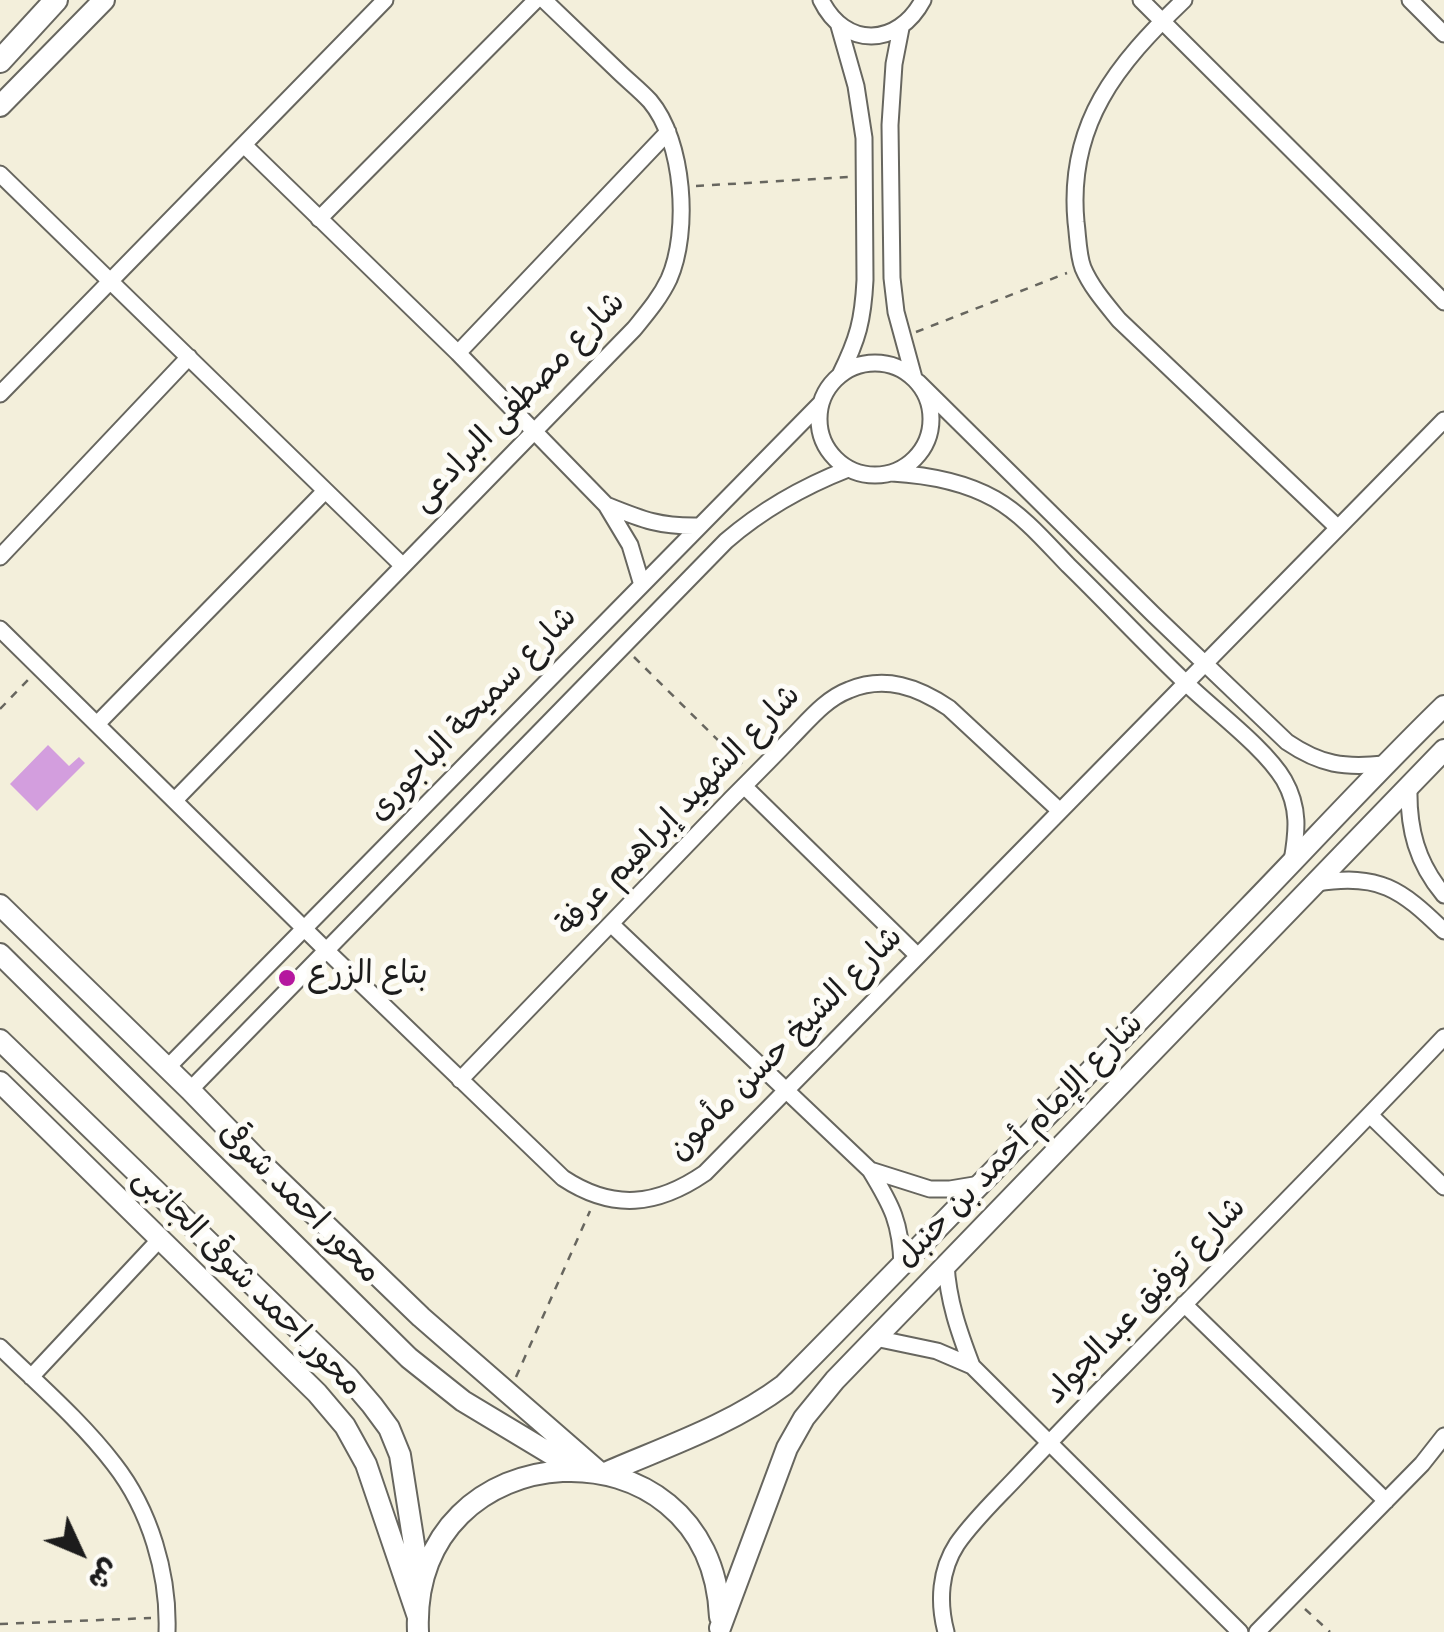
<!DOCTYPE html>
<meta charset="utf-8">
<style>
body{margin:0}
#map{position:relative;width:1444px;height:1632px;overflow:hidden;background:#f3efdb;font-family:"Indie Flower","Playpen Sans Arabic",sans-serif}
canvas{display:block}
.north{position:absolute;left:30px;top:1502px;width:100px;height:100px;-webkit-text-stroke:8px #fdfcf7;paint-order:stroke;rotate:134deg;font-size:28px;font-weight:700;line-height:40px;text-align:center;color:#1c1c1c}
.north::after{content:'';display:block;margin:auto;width:35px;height:45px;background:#1c1c1c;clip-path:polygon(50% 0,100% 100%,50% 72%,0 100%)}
</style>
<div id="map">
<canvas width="1444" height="1632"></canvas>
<div class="north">ش</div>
</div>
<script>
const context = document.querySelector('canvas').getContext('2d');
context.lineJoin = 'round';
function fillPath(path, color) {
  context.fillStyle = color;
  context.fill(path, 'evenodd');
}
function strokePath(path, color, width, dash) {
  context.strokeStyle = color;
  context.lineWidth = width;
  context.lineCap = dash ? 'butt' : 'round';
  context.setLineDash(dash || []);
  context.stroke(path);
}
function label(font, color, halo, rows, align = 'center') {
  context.font = font + ' "Indie Flower","Playpen Sans Arabic",sans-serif';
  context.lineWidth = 10;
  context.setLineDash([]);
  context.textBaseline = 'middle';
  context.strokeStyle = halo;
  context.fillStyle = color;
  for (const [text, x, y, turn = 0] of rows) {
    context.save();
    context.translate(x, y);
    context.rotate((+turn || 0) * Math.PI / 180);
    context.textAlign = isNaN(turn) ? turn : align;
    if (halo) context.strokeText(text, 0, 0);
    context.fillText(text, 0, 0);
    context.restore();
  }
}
const building = new Path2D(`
 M48,745L69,766L79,757L85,763L37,811L10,784Z`);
const path = new Path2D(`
 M696,186L848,177
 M916,332L1067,273
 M634,657L742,764
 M0,709L28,680
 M516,1377L590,1211
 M1305,1609L1330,1632
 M0,1624L151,1618`);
const street = new Path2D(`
 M821,0C845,49 898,47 923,0
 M1141,0L1444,302
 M1184,0C1117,64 1067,124 1076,222C1078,237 1078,255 1083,268C1091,287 1106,304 1119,320L1337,527
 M1410,0L1444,34
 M839,26L856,86L864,138L865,280C863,320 858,339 840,375
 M901,28L894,64L890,125L892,278L896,312L914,378
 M244,145L458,353L606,505L630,545L642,585
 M0,174L403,566
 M319,219L536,0
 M458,353L668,132
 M819 419a56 56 0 1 1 112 0a56 56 0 1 1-112 0Z
 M918,382L1153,614L1287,742C1321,765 1344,768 1384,764
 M0,394L385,0
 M892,473C927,475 963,481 995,499C1023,515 1045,541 1068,565C1108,604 1146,645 1187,684C1215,711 1265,748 1284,780C1300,808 1297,832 1292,861
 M606,505C643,520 660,527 700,526
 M0,557L189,357
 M0,629L326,950L563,1178C613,1211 657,1206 705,1173L1444,420
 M97,724L325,491
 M744,786L918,956
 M1409,787C1408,829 1417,863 1444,895
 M175,800L634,329C647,313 660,298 669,279C690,232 684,141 650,101C640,90 627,80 616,69C592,46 568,23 544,0
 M1317,883C1379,873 1401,889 1444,931
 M611,924L870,1170C892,1206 901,1223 902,1266
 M168,1067L821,403
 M460,1080C550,986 641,893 731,799C751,779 771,759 790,739C808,721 825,699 849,690C885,675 918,687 949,708L1060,811
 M190,1090L726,541C763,509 802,487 848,469
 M1370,1115L1444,1187
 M870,1170L930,1189H950L980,1184
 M946,1264C948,1301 959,1332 972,1366
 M1184,1304L1386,1501
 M875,1338L937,1351L972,1366L1240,1632
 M0,1347C38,1384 82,1422 114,1464C150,1510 169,1574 167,1632
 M31,1377L160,1239
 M946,1632C938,1602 940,1570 957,1544C973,1521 994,1501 1013,1481C1048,1444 1083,1407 1119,1371C1228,1260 1337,1150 1444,1037
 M1257,1632L1422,1464L1444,1436`);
const secondary = new Path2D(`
 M0,106L104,0
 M0,905L190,1090L257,1159L421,1317L599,1472
 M0,954L409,1358L463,1401L576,1469
 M0,1040L348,1377L372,1405L389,1428L400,1455L421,1589
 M0,1082L317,1393L345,1426L366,1464L418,1617
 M605,1473C665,1447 731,1425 784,1385C940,1227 1094,1067 1249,907C1314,840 1377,771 1444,706
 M720,1628L787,1448L804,1418L835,1380L1444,750
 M418,1632C409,1428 711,1412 720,1617`);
const primary = new Path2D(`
 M0,61L56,0`);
const markers = [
 [287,978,10,"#b5179e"]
];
const streetNames = [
 ["شارع مصطفى البرادعى",521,404,-46],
 ["شارع سميحة الباجورى",475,716,-46],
 ["شارع الشهيد إبراهيم عرفة",681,813,-46],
 ["شارع الشيخ حسن مأمون",788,1046,-45],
 ["شارع الإمام أحمد بن حنبل",1022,1143,-46],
 ["محور احمد شوقى",297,1205,45],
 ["محور احمد شوقى الجانبى",245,1284,45],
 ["شارع توفيق عبدالجواد",1148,1303,-46]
];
const poiNames = [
 ["بتاع الزرع",307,978]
];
fillPath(building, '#d39ede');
strokePath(street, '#67665f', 19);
strokePath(secondary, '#67665f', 24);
strokePath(primary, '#67665f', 26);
strokePath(path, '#67665f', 2.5, [8, 8]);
strokePath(street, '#fff', 15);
strokePath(secondary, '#fff', 20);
strokePath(primary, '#fff', 22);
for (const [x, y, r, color] of markers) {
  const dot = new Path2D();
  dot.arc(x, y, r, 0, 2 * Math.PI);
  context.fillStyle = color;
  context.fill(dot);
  strokePath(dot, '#fdfcf7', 4);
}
label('32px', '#1c1c1c', '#fdfcf7', streetNames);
label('32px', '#1c1c1c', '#fdfcf7', poiNames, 'left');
</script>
